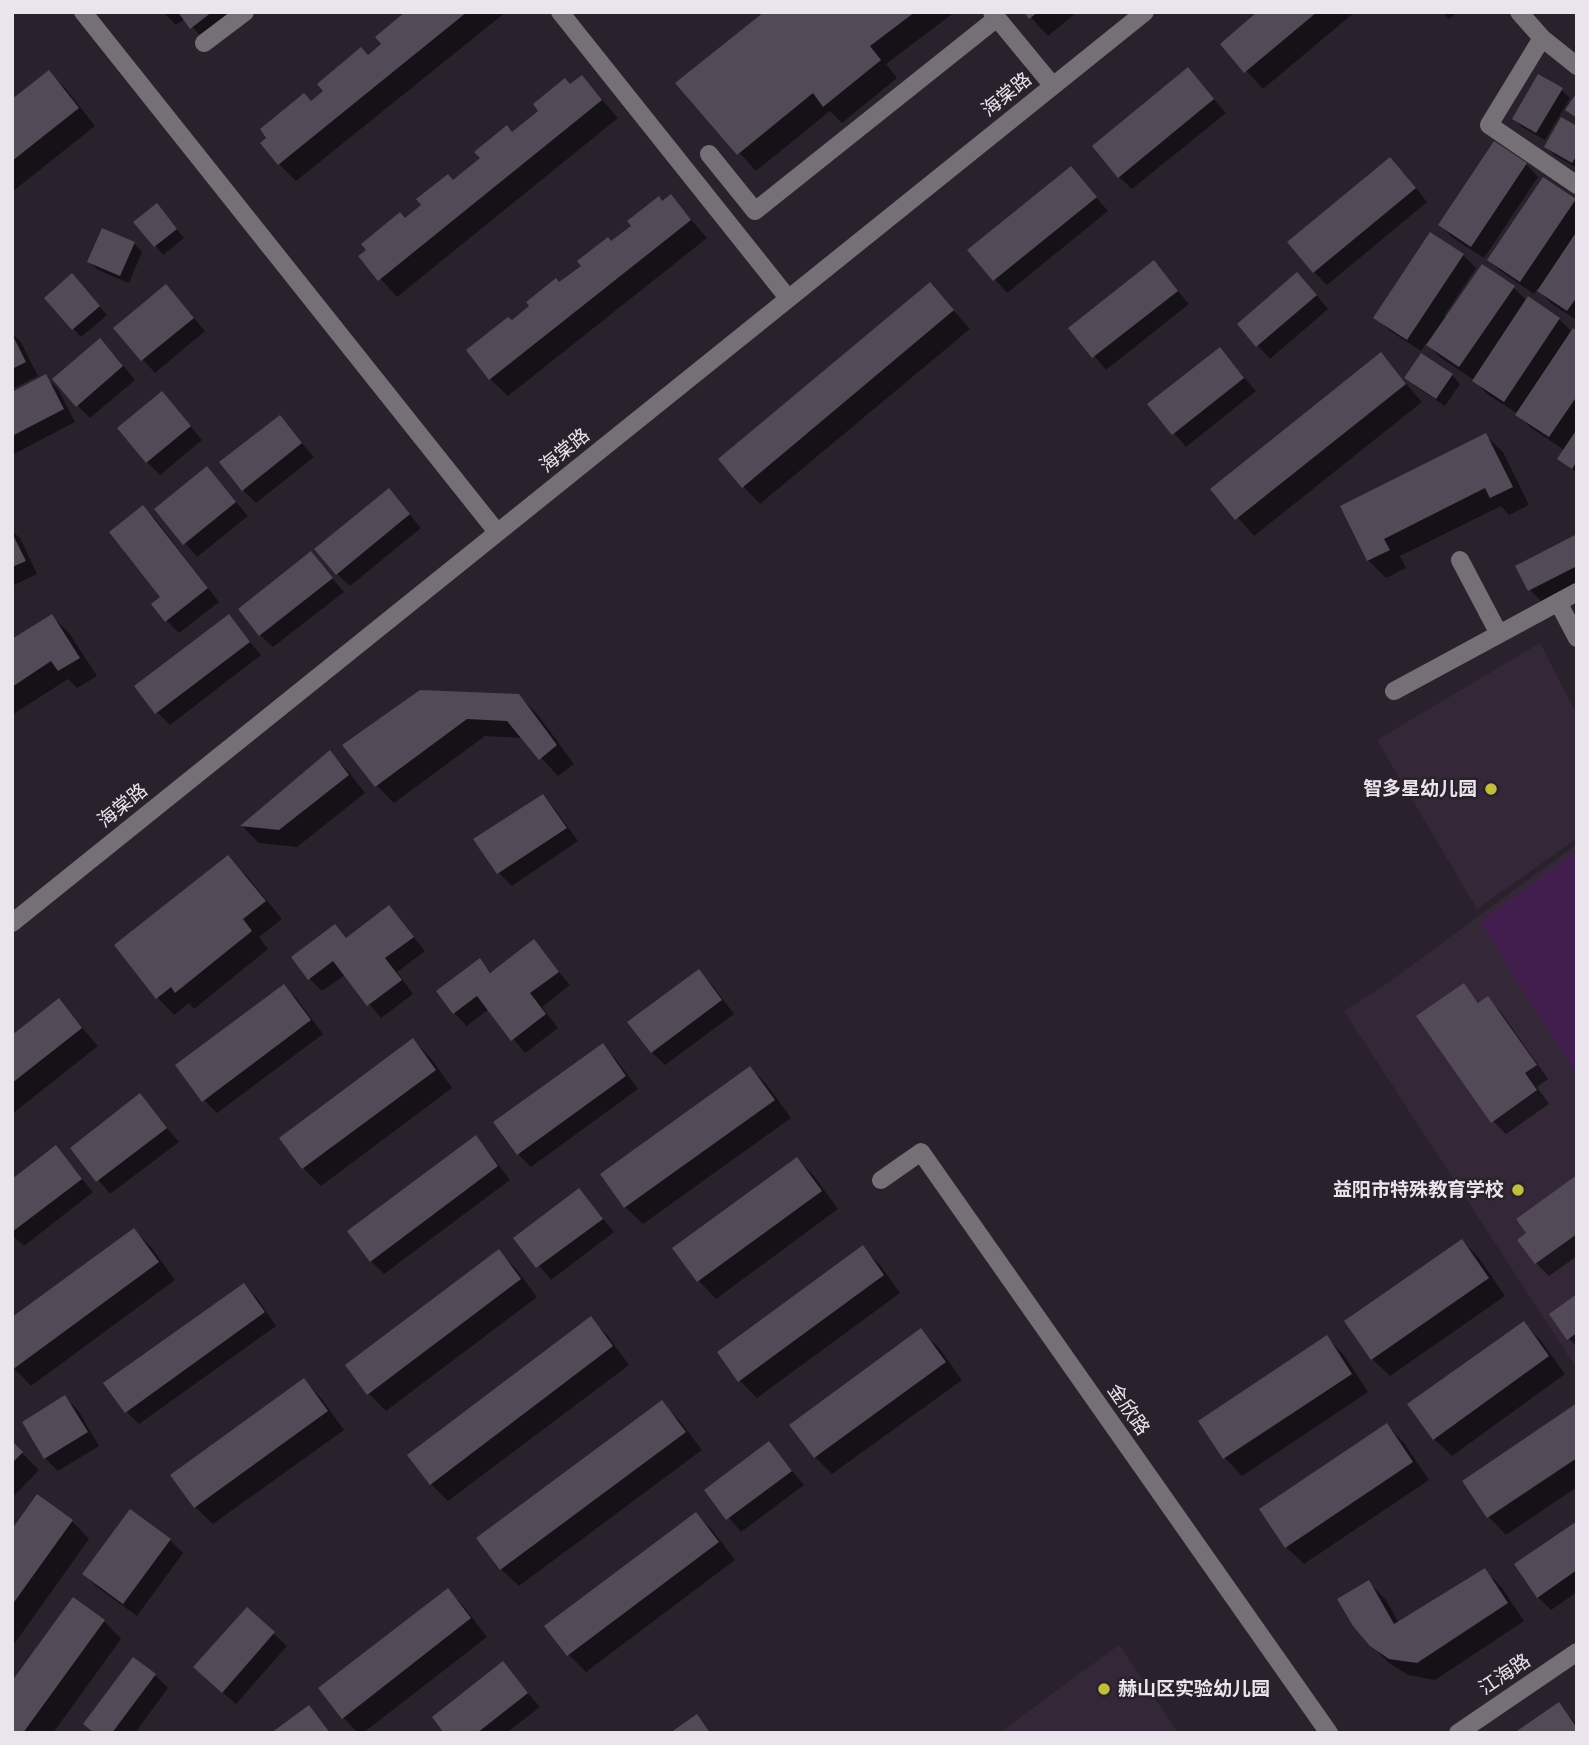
<!DOCTYPE html>
<meta charset="utf-8">
<style>
body{margin:0}
#map{position:relative;width:1589px;height:1745px;overflow:hidden;background:#29222c;font-family:"Work Sans",sans-serif}
canvas{display:block}
.frame{position:absolute;inset:0;border:14px solid #eae5ec;pointer-events:none}
</style>
<div id="map">
<canvas width="1589" height="1745"></canvas>
<div class="frame"></div>
</div>
<script>
const context = document.querySelector('canvas').getContext('2d');
context.lineJoin = 'round';
function fillPath(path, color) {
  context.fillStyle = color;
  context.fill(path, 'evenodd');
}
function strokePath(path, color, width, dash) {
  context.strokeStyle = color;
  context.lineWidth = width;
  context.lineCap = dash ? 'butt' : 'round';
  context.setLineDash(dash || []);
  context.stroke(path);
}
function label(font, color, halo, rows, align = 'center') {
  context.font = font + ' "Work Sans","Noto Sans SC",sans-serif';
  context.lineWidth = 5;
  context.setLineDash([]);
  context.textBaseline = 'middle';
  context.strokeStyle = halo;
  context.fillStyle = color;
  for (const [text, x, y, turn = 0] of rows) {
    context.save();
    context.translate(x, y);
    context.rotate((+turn || 0) * Math.PI / 180);
    context.textAlign = isNaN(turn) ? turn : align;
    if (halo) context.strokeText(text, 0, 0);
    context.fillText(text, 0, 0);
    context.restore();
  }
}
const built = new Path2D(`
 M1540,643L1577,715V838L1477,909L1377,740Z
 M1577,844V1369L1344,1011L1385,985Z
 M1119,1645L1178,1733H999Z`);
const green = new Path2D(`
 M1577,850V1075L1480,922Z`);
const shadow = new Path2D(`
 M163,12H252L209,45L185,19L176,25Z
 M408,12H506L296,181L279,164L312,103L384,45Z
 M766,12H955L886,64L897,78L842,123L830,111L756,171L677,83Z
 M1026,12H1077L1048,36Z
 M1260,12H1355L1263,89L1222,44Z
 M1442,12H1458L1449,19Z
 M1188,70L1226,113L1132,189L1119,177Z
 M48,72L66,89L95,126L12,192V101Z
 M582,77L618,118L397,297L360,256Z
 M1561,90L1570,98L1545,140L1522,127L1514,119Z
 M1577,128V168L1554,155L1546,146Z
 M1526,164L1538,177L1484,258L1453,238L1440,225Z
 M1071,168L1108,211L1007,293L970,250Z
 M1403,172L1427,202L1327,285L1314,272Z
 M671,197L707,238L508,396L490,379L512,323Z
 M1575,200L1577,202V320L1552,304L1537,289L1534,294L1502,272L1489,260Z
 M165,214L184,238L163,255L136,222Z
 M134,243L142,252L129,283L98,270L89,262Z
 M1463,255L1476,268L1444,316L1447,318L1514,288L1527,301L1559,319L1572,332L1577,333V473L1559,458L1564,450L1530,427L1518,414L1487,394L1474,380L1441,358L1426,343L1421,351L1389,330L1376,318Z
 M1154,263L1189,304L1106,370L1071,328Z
 M80,284L107,315L81,337L46,298Z
 M930,284L970,329L760,504L743,486Z
 M1310,287L1328,309L1270,359L1239,325Z
 M178,299L205,331L155,373L115,328Z
 M12,333L21,342L38,376L12,389Z
 M1219,349L1256,391L1186,447L1150,404Z
 M113,353L135,380L90,418L77,405Z
 M1381,355L1422,402L1254,536L1213,489Z
 M1452,375L1460,384L1445,406L1415,386L1406,378Z
 M45,377L58,389L75,422L12,455V394Z
 M175,407L202,440L160,475L147,462Z
 M279,417L314,457L256,503L243,490Z
 M1485,435L1503,452L1529,505L1509,515L1501,506L1400,556L1406,568L1386,578L1368,560L1342,507Z
 M207,468L248,516L197,557L156,510Z
 M401,504L421,528L350,586L337,574Z
 M143,507L156,520L219,602L179,633L166,620Z
 M12,531L20,538L37,574L12,586Z
 M1577,536V592L1547,607L1530,590Z
 M311,553L344,592L273,647L260,635Z
 M52,616L69,633L97,676L77,688L68,679L12,715V641Z
 M228,617L261,655L170,725L157,712Z
 M519,696L537,714L574,764L558,776L523,738L485,736L394,803L377,786L345,745Z
 M330,753L347,770L365,793L297,847L259,843L242,826Z
 M543,796L555,809L578,841L512,886L499,873Z
 M228,858L246,875L282,919L259,937L268,949L194,1009L189,1003L174,1015L157,997Z
 M389,907L425,951L397,972L413,994L381,1018L345,975L322,991L310,979L335,926L347,939Z
 M534,942L570,985L542,1007L558,1028L525,1053L489,1009L467,1026L454,1013L479,961L492,973Z
 M699,972L712,985L734,1014L665,1065L652,1052Z
 M1463,985L1480,1004L1488,999L1500,1011L1548,1079L1537,1087L1549,1104L1506,1134L1493,1121Z
 M284,986L297,999L323,1034L217,1113L204,1100Z
 M58,1000L98,1046L12,1114V1037Z
 M413,1040L430,1057L452,1088L321,1186L303,1168L281,1138Z
 M602,1045L615,1058L638,1089L531,1167L518,1154Z
 M750,1068L767,1085L791,1118L643,1224L625,1207Z
 M140,1096L179,1142L110,1194L72,1148Z
 M476,1138L488,1151L510,1180L384,1274L371,1261Z
 M56,1148L93,1192L24,1246L12,1235V1181Z
 M797,1159L814,1176L838,1209L716,1299L699,1281L674,1248Z
 M1577,1178V1256L1549,1276L1536,1263Z
 M579,1190L614,1232L551,1280L516,1238Z
 M134,1230L151,1247L175,1280L31,1386L14,1368Z
 M1462,1241L1479,1258L1505,1296L1390,1376L1372,1359Z
 M862,1248L880,1265L900,1293L757,1398L740,1381Z
 M499,1252L516,1269L537,1297L386,1411L369,1394L348,1366Z
 M244,1285L257,1298L276,1326L139,1424L126,1411Z
 M1577,1296V1347L1569,1339Z
 M590,1318L608,1336L629,1365L448,1501L431,1484Z
 M1523,1323L1541,1341L1565,1374L1452,1456L1434,1439Z
 M921,1331L939,1348L962,1380L832,1474L815,1457Z
 M1327,1338L1344,1355L1368,1392L1242,1476L1225,1458L1200,1421Z
 M304,1381L321,1398L344,1430L213,1524L195,1507Z
 M65,1397L78,1410L99,1446L58,1471L45,1458Z
 M662,1403L679,1420L702,1450L519,1586L501,1569Z
 M1577,1405V1487L1506,1535L1489,1517L1464,1481Z
 M1387,1425L1404,1443L1429,1480L1304,1564L1286,1547Z
 M12,1443L39,1470L12,1498Z
 M769,1443L804,1485L741,1532L706,1491Z
 M37,1497L72,1521L89,1539L12,1647V1532Z
 M696,1514L713,1531L735,1560L586,1672L569,1655Z
 M1577,1523V1592L1551,1610L1538,1597Z
 M170,1540L183,1553L137,1616L97,1587L84,1574Z
 M1485,1570L1502,1588L1524,1621L1435,1680L1408,1675L1389,1663L1371,1645L1368,1582L1386,1600L1399,1623Z
 M448,1590L465,1608L487,1637L363,1733H358L343,1717Z
 M247,1609L287,1646L236,1704L208,1680Z
 M104,1621L121,1639L53,1733H12Z
 M503,1664L540,1707L506,1733H446Z
 M155,1675L168,1688L135,1733H93L85,1724Z
 M1559,1705L1577,1725V1733Z`);
const building = new Path2D(`
 M178,12H212L190,29Z
 M405,12H467L278,165L260,143L266,138L260,129L304,93L311,101L323,91L317,84L361,47L368,55L381,44L375,37Z
 M764,12H915L870,46L881,60L823,107L813,93L737,155L675,83Z
 M1024,12H1038L1029,19Z
 M1257,12H1317L1244,73L1220,44Z
 M1188,67L1214,99L1118,178L1092,146Z
 M49,70L79,108L12,161V99Z
 M1538,74L1563,88L1536,133L1512,119Z
 M582,75L602,100L378,281L358,256L366,250L361,244L400,212L405,218L421,205L416,199L448,174L453,180L480,158L474,152L507,125L512,132L538,111L533,104L565,78L570,84Z
 M1577,92V118L1565,110Z
 M1561,117L1577,126V155L1572,163L1544,147Z
 M1494,141L1527,163L1471,247L1438,225Z
 M1390,157L1416,188L1313,273L1287,242Z
 M1071,166L1097,197L993,281L967,250Z
 M1543,177L1576,199L1520,282L1487,260Z
 M671,194L691,220L489,380L466,350L508,317L512,320L529,306L526,302L556,278L559,282L581,266L577,261L608,237L611,241L631,226L627,221L659,196L662,201Z
 M157,203L177,229L154,247L133,222Z
 M102,228L135,242L120,276L87,262Z
 M1577,231V297L1567,311L1537,291Z
 M1430,232L1464,254L1407,340L1373,318Z
 M1154,260L1178,291L1092,358L1068,328Z
 M1482,264L1515,286L1459,367L1426,345Z
 M1297,272L1317,295L1256,347L1237,324Z
 M72,273L100,306L72,330L44,298Z
 M930,282L954,310L742,488L718,459Z
 M166,284L194,318L141,361L113,328Z
 M1528,296L1560,318L1504,402L1472,381Z
 M1573,328L1577,331V396L1549,437L1515,415Z
 M12,334L26,362L12,369Z
 M100,338L123,366L76,407L52,379Z
 M1220,347L1244,378L1172,435L1147,404Z
 M1381,352L1406,384L1235,520L1210,489Z
 M1421,353L1453,374L1436,399L1404,378Z
 M46,374L64,409L12,436V392Z
 M162,391L191,426L146,463L117,428Z
 M280,415L302,443L242,491L219,462Z
 M1577,429V461L1572,469L1557,459Z
 M1486,433L1513,487L1490,498L1485,488L1384,539L1390,550L1367,561L1340,506Z
 M207,466L236,502L183,545L154,509Z
 M389,488L410,514L336,575L314,549Z
 M143,505L208,588L165,622L151,604L160,597L109,532Z
 M12,533L26,561L12,567Z
 M1577,534V566L1528,591L1515,566Z
 M311,551L333,578L259,636L238,609Z
 M52,614L80,658L58,671L51,661L12,687V639Z
 M229,614L250,642L155,714L134,686Z
 M420,690L519,694L557,745L539,760L507,721L467,719L375,787L342,745Z
 M330,750L349,775L279,830L240,826Z
 M543,794L567,828L497,874L473,839Z
 M228,855L266,901L243,919L252,931L175,993L171,987L156,999L114,945Z
 M389,905L414,937L385,958L402,980L367,1006L333,961L308,980L291,957L335,924L346,938Z
 M534,939L559,972L530,993L546,1014L511,1041L477,996L453,1014L436,991L480,958L490,973Z
 M699,969L722,1000L651,1053L627,1022Z
 M1464,983L1478,1003L1488,996L1537,1065L1525,1073L1537,1090L1491,1123L1416,1016Z
 M284,984L311,1020L202,1102L175,1065Z
 M59,998L82,1028L12,1083V1035Z
 M413,1038L436,1070L302,1169L279,1138Z
 M603,1043L626,1076L517,1155L493,1122Z
 M750,1066L775,1100L624,1208L600,1174Z
 M140,1093L167,1128L96,1182L70,1148Z
 M476,1135L498,1166L370,1262L347,1231Z
 M56,1145L82,1179L12,1232V1179Z
 M797,1157L822,1191L697,1282L672,1248Z
 M1577,1175V1234L1535,1264L1517,1240L1526,1233L1516,1219Z
 M579,1188L603,1219L536,1268L513,1238Z
 M134,1228L159,1262L12,1370V1317Z
 M1462,1239L1489,1278L1371,1360L1344,1321Z
 M863,1245L884,1275L738,1382L717,1352Z
 M499,1249L521,1279L367,1395L345,1365Z
 M244,1283L265,1312L125,1413L103,1383Z
 M1577,1294V1333L1567,1340L1549,1314Z
 M591,1316L613,1346L430,1485L407,1455Z
 M1524,1321L1549,1356L1433,1440L1407,1404Z
 M921,1328L946,1362L814,1458L789,1425Z
 M1327,1335L1352,1374L1223,1459L1198,1421Z
 M304,1378L328,1411L194,1508L170,1475Z
 M65,1395L88,1432L44,1459L22,1422Z
 M662,1400L686,1432L500,1570L476,1538Z
 M1577,1403V1458L1487,1518L1462,1481Z
 M1387,1423L1413,1462L1285,1548L1259,1509Z
 M12,1441L23,1452L12,1463Z
 M769,1441L792,1471L726,1520L704,1490Z
 M37,1494L73,1520L12,1605V1529Z
 M130,1509L171,1539L123,1604L82,1574Z
 M696,1512L719,1542L567,1656L544,1626Z
 M1577,1521V1570L1537,1598L1514,1564Z
 M1485,1568L1508,1603L1417,1663L1389,1659L1370,1646L1353,1626L1337,1599L1369,1580L1394,1624Z
 M448,1588L471,1618L342,1719L318,1688Z
 M73,1597L105,1620L23,1733H12V1681Z
 M247,1607L275,1632L222,1693L193,1667Z
 M133,1657L156,1674L112,1733H94L83,1724Z
 M503,1661L528,1693L477,1733H444L432,1717Z
 M1559,1702L1577,1728V1733H1514Z
 M309,1705L330,1733H271Z
 M697,1714L710,1733H670Z`);
const minor = new Path2D(`
 M83,12L497,532
 M560,12L788,298
 M992,12L1053,86
 M1519,12L1542,38L1489,125L1577,185
 M1542,38L1577,66
 M204,43L245,12
 M709,154L755,211L997,18
 M1460,560L1499,634
 M1558,602L1577,638
 M1394,691L1577,592
 M12,923L1145,12
 M881,1180L921,1152L1329,1733
 M1458,1733L1577,1652`);
const markers = [
 [1491,789,7,"#c3bd3e"],
 [1518,1190,7,"#c3bd3e"],
 [1104,1689,7,"#c3bd3e"]
];
const streetNames = [
 ["海棠路",1007,95,-39],
 ["海棠路",565,451,-39],
 ["海棠路",123,806,-39],
 ["金欣路",1128,1410,55],
 ["江海路",1505,1675,-34]
];
const poiNames = [
 ["智多星幼儿园",1477,789],
 ["益阳市特殊教育学校",1504,1190],
 ["赫山区实验幼儿园",1118,1689,"left"]
];
fillPath(built, '#342838');
fillPath(green, '#421e4f');
fillPath(shadow, '#0007');
fillPath(building, '#524a56');
strokePath(minor, '#747076', 18);
for (const [x, y, r, color] of markers) {
  const dot = new Path2D();
  dot.arc(x, y, r, 0, 2 * Math.PI);
  context.fillStyle = color;
  context.fill(dot);
  strokePath(dot, '#29222c', 2.5);
}
label('19px', '#eae5ec', '#29222c', streetNames);
label('bold 19px', '#eae5ec', '#29222c', poiNames, 'right');
</script>
